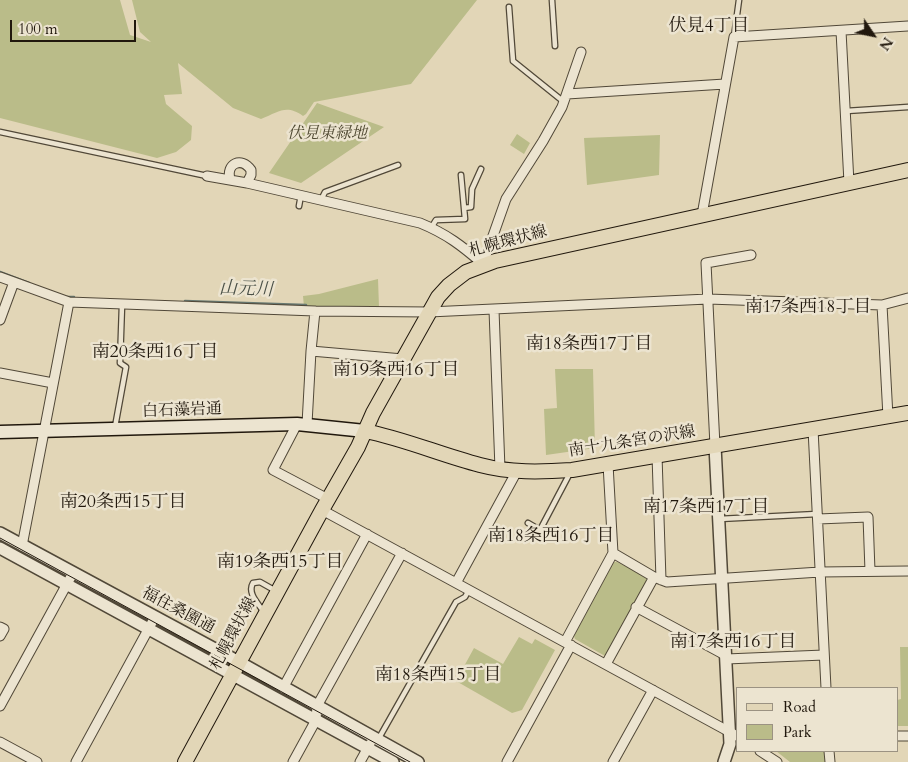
<!DOCTYPE html>
<meta charset="utf-8">
<style>
body{margin:0}
#map{position:relative;width:908px;height:762px;overflow:hidden;background:#e2d6b7;font-family:Cardo,serif}
canvas{display:block}
.legend{position:absolute;left:736px;top:687px;width:162px;height:65px;box-sizing:border-box;background:#ece4d0;border:1px solid #9b9282;margin:0;padding:6px 9px;list-style:none;font-size:15px;color:#21180d}
.legend li{display:flex;align-items:center;gap:10px;height:25px}
.legend b{width:25px;border:1px solid #9b9282}
.north{position:absolute;left:848px;top:10px;width:50px;height:50px;-webkit-text-stroke:4px #ece4d0;paint-order:stroke;rotate:124deg;font-size:14px;font-weight:700;line-height:20px;text-align:center;color:#21180d}
.north::after{content:'';display:block;margin:auto;width:18px;height:22px;background:#21180d;clip-path:polygon(50% 0,100% 100%,50% 72%,0 100%)}
.scale{position:absolute;left:10px;top:20px;width:126px;height:22px;box-sizing:border-box;border:2px solid #21180d;border-top:0;padding-left:6px;font-size:15px;line-height:18px;white-space:nowrap;color:#21180d;-webkit-text-stroke:4px #ece4d0;paint-order:stroke}
</style>
<div id="map">
<canvas width="908" height="762"></canvas>
<ul class="legend">
<li><b style="height:6px;background:#e2d6b7"></b>Road</li>
<li><b style="height:14px;background:#babc89"></b>Park</li>
</ul>
<div class="north">N</div>
<div class="scale">100 m</div>
</div>
<script>
const context = document.querySelector('canvas').getContext('2d');
context.lineJoin = 'round';
function fillPath(path, color) {
  context.fillStyle = color;
  context.fill(path, 'evenodd');
}
function strokePath(path, color, width, dash) {
  context.strokeStyle = color;
  context.lineWidth = width;
  context.lineCap = dash ? 'butt' : 'round';
  context.setLineDash(dash || []);
  context.stroke(path);
}
function label(font, color, halo, rows, align = 'center') {
  context.font = font + ' Cardo,"Noto Serif JP",serif';
  context.lineWidth = 5;
  context.setLineDash([]);
  context.textBaseline = 'middle';
  context.strokeStyle = halo;
  context.fillStyle = color;
  for (const [text, x, y, turn = 0] of rows) {
    context.save();
    context.translate(x, y);
    context.rotate((+turn || 0) * Math.PI / 180);
    context.textAlign = isNaN(turn) ? turn : align;
    if (halo) context.strokeText(text, 0, 0);
    context.fillText(text, 0, 0);
    context.restore();
  }
}
const green = new Path2D(`
 M0,0H120L130,35L151,42L140,32L132,0H477L411,84L314,102L306,114L303,116C286,104 279,112 261,119L233,108L178,63L182,94L164,95L166,104L192,126L191,140L176,152L157,158L0,118Z
 M317,103L384,127L301,183L269,173Z
 M517,134L530,143L524,154L510,145Z
 M660,135L659,175L587,185L584,138Z
 M378,279L379,307H304L303,296L319,294Z
 M555,369H593L595,448L546,455L544,409L557,408Z
 M614,562H617L645,576L647,580L605,656L575,639L574,636Z
 M519,637L532,644L535,639L555,650L522,710L512,713L456,681L474,648L503,664Z
 M900,647H908V726H897V700L901,699Z
 M776,751H825L826,762H790Z`);
const stream = new Path2D(`
 M0,272L29,283
 M67,297H74
 M185,301L306,305`);
const service = new Path2D(`
 M552,0L555,46
 M509,7L513,61L564,102
 M734,37L739,0
 M846,111L908,107
 M0,132L207,176
 M321,200L325,192L398,165
 M299,206L301,195
 M464,208L471,207L472,189L481,169
 M431,228L436,220L465,219L461,175
 M115,427L126,367L120,363L122,305
 M719,519L817,514
 M528,523L540,530L570,473
 M263,611C258,603 247,593 253,583L260,582L276,591
 M379,738L456,602L465,597L469,590`);
const minor = new Path2D(`
 M841,31L849,183
 M567,94L725,84
 M207,176L247,183L420,223C447,234 462,246 483,264L506,199L543,141L562,107L581,52
 M230,179C226,164 241,156 251,170V175L247,183
 M702,215L734,37L908,26
 M0,277L69,302L315,311L429,312L708,299L882,305L908,298
 M882,305L888,417
 M494,310L500,469
 M0,320L14,282
 M311,351L403,359
 M0,373L53,383
 M297,424L273,470L328,499
 M307,424L311,351L315,311
 M813,429L826,688
 M715,446L706,263L751,255
 M657,455L661,580
 M322,510L737,736
 M818,519L868,517L870,571
 M22,546L69,302
 M613,553L654,577L667,582L820,572L908,571
 M456,583L517,471
 M636,607L725,655
 M0,627L4,629L0,636
 M565,642L613,553L608,464
 M726,659L824,655
 M606,664L654,577
 M283,688L367,534
 M0,706L73,573
 M897,736H908
 M0,742L37,762
 M760,751L777,762
 M829,751L830,762
 M76,762L155,617
 M293,762L316,720L317,706L402,553
 M360,762L370,744
 M507,762L571,645
 M613,762L653,690`);
const tertiary = new Path2D(`
 M715,446L730,744L724,762
 M0,533L239,662L418,762
 M0,548L393,762`);
const secondary = new Path2D(`
 M0,432L297,424L365,431`);
const primary = new Path2D(`
 M365,431C405,439 441,455 480,465C510,473 541,472 572,470L908,413
 M185,762L322,510L358,447L373,413L438,297L449,285L466,272L495,261L908,170`);
const tram = new Path2D(`
 M0,538L410,762`);
const parkNames = [
 ["伏見東緑地",327,134]
];
const streetNames = [
 ["札幌環状線",508,242,-15],
 ["白石藻岩通",182,411,-2],
 ["南十九条宮の沢線",632,442,-9],
 ["福住桑園通",178,611,28],
 ["札幌環状線",234,634,-62]
];
const neighbourhoodNames = [
 ["伏見4丁目",709,27],
 ["南17条西18丁目",808,308],
 ["南18条西17丁目",589,345],
 ["南20条西16丁目",155,353],
 ["南19条西16丁目",396,371],
 ["南20条西15丁目",123,503],
 ["南17条西17丁目",706,508],
 ["南18条西16丁目",551,537],
 ["南19条西15丁目",280,563],
 ["南17条西16丁目",733,643],
 ["南18条西15丁目",438,676]
];
const waterNames = [
 ["山元川",246,290,2]
];
fillPath(green, '#babc89');
strokePath(stream, '#677871', 2.5);
strokePath(service, '#514838', 7);
strokePath(minor, '#514838', 11);
strokePath(tertiary, '#514838', 14);
strokePath(secondary, '#21180d', 15);
strokePath(primary, '#21180d', 16);
strokePath(service, '#ece4d0', 4.5);
strokePath(minor, '#ece4d0', 9);
strokePath(tertiary, '#ece4d0', 11);
strokePath(secondary, '#ece4d0', 12);
strokePath(primary, '#e2d6b7', 14);
strokePath(tram, '#21180d', 1);
label('italic 16px', '#4f4932', '#ece4d0', parkNames);
label('16px', '#21180d', '#ece4d0', streetNames);
label('18px', '#21180d', '#ece4d0', neighbourhoodNames);
label('italic 18px', '#4a5047', '#ece4d0', waterNames);
</script>
